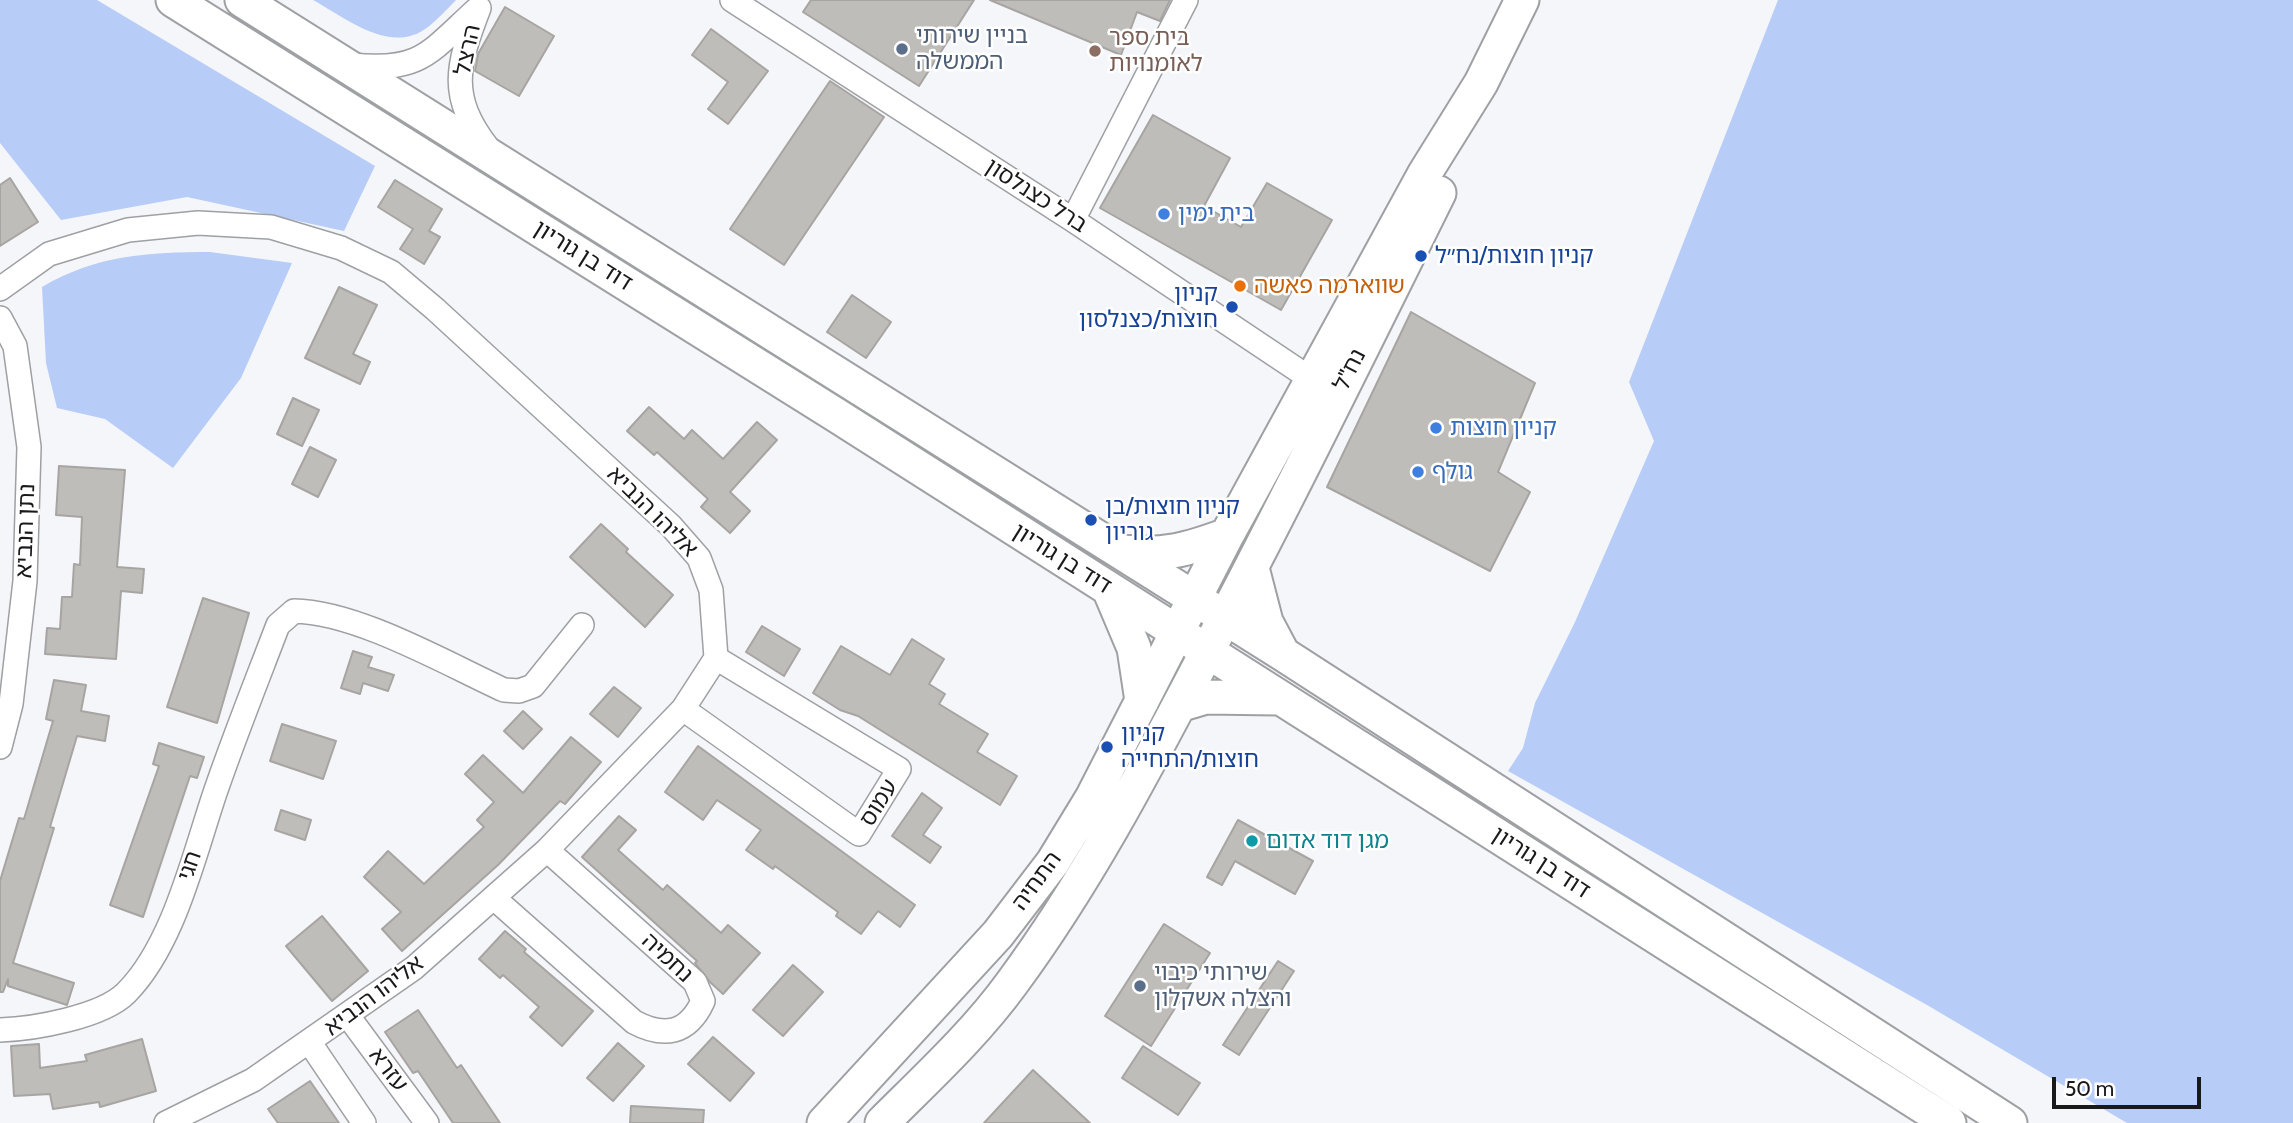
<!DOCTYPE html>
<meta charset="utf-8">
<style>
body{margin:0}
#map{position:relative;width:2293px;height:1123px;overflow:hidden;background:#f4f6fa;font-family:Cabin,sans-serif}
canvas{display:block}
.scale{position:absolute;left:2052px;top:1077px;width:149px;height:32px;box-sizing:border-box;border:4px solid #19191b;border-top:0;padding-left:9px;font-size:21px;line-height:24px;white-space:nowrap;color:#19191b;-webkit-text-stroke:5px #fff;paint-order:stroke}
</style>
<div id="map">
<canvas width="2293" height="1123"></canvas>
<div class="scale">50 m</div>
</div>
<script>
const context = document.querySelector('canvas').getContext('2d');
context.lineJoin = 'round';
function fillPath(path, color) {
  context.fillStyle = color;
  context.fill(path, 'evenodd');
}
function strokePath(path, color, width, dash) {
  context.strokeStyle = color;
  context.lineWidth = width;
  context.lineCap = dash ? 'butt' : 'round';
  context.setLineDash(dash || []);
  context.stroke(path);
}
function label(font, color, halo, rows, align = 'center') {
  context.font = font + ' Cabin,"Noto Sans Hebrew",sans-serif';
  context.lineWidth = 5;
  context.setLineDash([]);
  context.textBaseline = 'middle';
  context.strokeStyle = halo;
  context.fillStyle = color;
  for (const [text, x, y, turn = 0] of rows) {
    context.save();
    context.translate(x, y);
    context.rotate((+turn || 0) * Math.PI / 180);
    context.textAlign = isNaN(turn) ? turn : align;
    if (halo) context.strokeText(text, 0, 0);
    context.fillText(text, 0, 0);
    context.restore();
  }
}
const green = new Path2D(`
 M0,0H97L375,166L344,231L187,197L61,220L0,143Z
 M313,0H456C447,9 438,19 428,27C391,56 346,18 313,0Z
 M1778,0H2293V1123H2127L1927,1005L1508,771L1523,748L1535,703L1575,622L1654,441L1629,382Z
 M210,252L292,263L241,378L173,468L105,419L57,408L46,363L42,287C96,255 149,252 210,252Z`);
const building = new Path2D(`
 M811,0H974L919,86L803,12Z
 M990,0H1170L1160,21L1137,12L1121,55Z
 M505,7L554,36L519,96L475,71L478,54Z
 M711,29L768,71L728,124L708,109L728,82L692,55Z
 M830,81L884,117L784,265L730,229Z
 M1153,115L1230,158L1204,206L1241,227L1267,183L1332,220L1281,310L1100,208Z
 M10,178L38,222L0,246V185Z
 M395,180L442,209L429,231L440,237L424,264L400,249L413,229L378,207Z
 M339,287L377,305L353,354L370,362L360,384L305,358Z
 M852,295L891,322L866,358L827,332Z
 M1411,312L1535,383L1498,472L1530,492L1490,571L1327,487Z
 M293,398L319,410L302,446L277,434Z
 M649,407L684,439L692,430L723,459L757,422L777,440L730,492L750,511L730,533L701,507L708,499L657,452L654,455L627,431Z
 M310,447L336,460L318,497L292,484Z
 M59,466L125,470L117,567L144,569L142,593L121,591L116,659L45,654L47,628L60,629L62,597H72L74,564L80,565L82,517L56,515Z
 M601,524L628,549L626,552L673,595L645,627L570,557Z
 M203,598L249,613L217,723L167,707Z
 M762,626L800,649L784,676L746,652Z
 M912,639L944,659L929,684L945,694L939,704L988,734L977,752L1017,776L1000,805L858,716L840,710L813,693L841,646L890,675Z
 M353,651L372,657L368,667L394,675L388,691L363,683L360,694L341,688Z
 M54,680L86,685L81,711L109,716L105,741L77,736L50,827L54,828L13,963L74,983L67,1005L8,986V979L3,992H0V881L19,818L24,819L53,721L46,719Z
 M614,687L641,708L618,737L590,714Z
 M523,711L542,729L523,749L504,731Z
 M282,724L336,741L323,779L270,761Z
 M571,737L601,762L565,804L560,801L498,865L402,951L382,929L401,912L364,877L388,851L424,884L484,827L477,820L494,802L465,774L483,755L523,793Z
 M159,743L204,757L197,778L190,776L143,917L110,905L159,766L153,764Z
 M698,746L915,905L900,927L878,911L861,934L836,916L838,912L775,866L773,869L746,850L761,830L717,800L703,820L665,792Z
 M922,793L942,808L923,835L941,847L930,863L892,836Z
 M281,810L311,820L305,840L275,830Z
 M619,816L636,830L618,850L663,890L667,885L721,933L728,925L760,953L723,994L710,982L695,963L697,961L582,857Z
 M1238,820L1313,861L1295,894L1235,861L1222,885L1207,877Z
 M322,916L368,971L332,1001L286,946Z
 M1164,924L1210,953L1151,1046L1105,1016Z
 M505,931L526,949L524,952L593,1011L562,1046L530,1017L539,1007L503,975L500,978L479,959Z
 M1278,961L1294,971L1239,1055L1223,1045Z
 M793,965L823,992L783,1036L753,1010Z
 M418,1010L457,1068L461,1065L500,1123H453L418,1071L413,1073L385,1032Z
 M713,1037L754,1073L730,1101L688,1064Z
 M142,1039L156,1091L100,1107L99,1102L53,1109L50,1094L14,1096L11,1046L39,1044L40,1068L87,1061L85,1055Z
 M618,1043L644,1066L613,1101L587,1078Z
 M1143,1046L1200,1083L1178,1115L1122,1078Z
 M1033,1070L1090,1123H984Z
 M310,1081L339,1123H278L268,1109Z
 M631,1106L704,1110L703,1123H630Z`);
const street = new Path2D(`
 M732,0L1073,220L1323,387
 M479,8C457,65 448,97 488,148
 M352,65C420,72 428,54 476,10
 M1073,220L1186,0
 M0,289L49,254L128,230L198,223L271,227L341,248L391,272L435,309L671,526L699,558L711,590L716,658L683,709L547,850L414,968L253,1080L166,1123
 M0,318L15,346L29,447L25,581L11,704L0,747
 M683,709L859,834L899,769L716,658
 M495,899L634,1022C664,1038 688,1034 703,1001L695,982L547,850
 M348,1016L427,1123
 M0,1030C33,1029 102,1017 126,993C174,945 194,854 216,790C235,735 257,680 278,625L294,611C357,612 445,663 504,690L519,691L533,686L582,625
 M310,1043L364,1123`);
const secondary = new Path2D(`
 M173,0L836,415L1949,1123
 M242,0L1283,654L2010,1123
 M1121,552C1164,556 1187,550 1227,535
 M1252,568L1266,622L1283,654
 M1109,589L1134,648L1142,701
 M1179,705L1206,697L1277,698
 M824,1123L998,934L1053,862L1092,798L1227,535L1425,173L1481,83L1522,0
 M882,1123C927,1078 975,1034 1012,983C1085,884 1142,776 1199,667C1282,511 1360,352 1439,193`);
const markers = [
 [902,49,7,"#5c6f8a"],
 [1095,51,7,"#8d6e63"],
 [1164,214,7,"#3f7fe0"],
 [1421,256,7,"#1a4fb4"],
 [1240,286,7,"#e8710a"],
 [1232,307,7,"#1a4fb4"],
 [1436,428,7,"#3f7fe0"],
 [1418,472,7,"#3f7fe0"],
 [1091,520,7,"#1a4fb4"],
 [1107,747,7,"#1a4fb4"],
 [1252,841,7,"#0f9aa8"],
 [1140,986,7,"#5c6f8a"]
];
const serviceNames = [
 ["בניין שירותי",916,36],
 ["הממשלה",916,62],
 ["שירותי כיבוי",1154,973],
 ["והצלה אשקלון",1154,999]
];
const educationNames = [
 ["בית ספר",1109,38],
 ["לאומנויות",1109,64]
];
const streetNames = [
 ["הרצל",468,50,-78],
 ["ברל כצנלסון",1036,196,33],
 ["דוד בן גוריון",583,256,32],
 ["נח\"ל",1350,370,-63],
 ["אליהו הנביא",652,512,45],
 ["נתן הנביא",26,531,-88],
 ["דוד בן גוריון",1062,559,32],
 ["עמוס",879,803,-58],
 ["דוד בן גוריון",1541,863,33],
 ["חגי",190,866,-71],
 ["התחיה",1037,881,-54],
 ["נחמיה",667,958,43],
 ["אליהו הנביא",374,996,-37],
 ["עזרא",388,1070,53]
];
const shopNames = [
 ["בית ימין",1178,214],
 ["קניון חוצות",1450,428],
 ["גולף",1432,472]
];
const transitNames = [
 ["קניון חוצות/נח״ל",1435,256],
 ["קניון",1218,294,"right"],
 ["חוצות/כצנלסון",1218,320,"right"],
 ["קניון חוצות/בן",1105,507],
 ["גוריון",1105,533],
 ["קניון",1121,734],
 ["חוצות/התחייה",1121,760]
];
const foodNames = [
 ["שווארמה פאשה",1254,286]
];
const cultureNames = [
 ["מגן דוד אדום",1266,841]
];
fillPath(green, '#b7ccf6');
fillPath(building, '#bfbdba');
strokePath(building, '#a7a4a1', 2);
strokePath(street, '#9ea0a3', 26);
strokePath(secondary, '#9ea0a3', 37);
strokePath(street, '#fff', 23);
strokePath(secondary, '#fff', 33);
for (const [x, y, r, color] of markers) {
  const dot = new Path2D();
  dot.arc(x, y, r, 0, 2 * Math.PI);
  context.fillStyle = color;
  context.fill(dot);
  strokePath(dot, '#fff', 2.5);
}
label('23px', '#4e5e75', '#fff', serviceNames, 'left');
label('23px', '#785e54', '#fff', educationNames, 'left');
label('23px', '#19191b', '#fff', streetNames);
label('23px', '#366cbe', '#fff', shopNames, 'left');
label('23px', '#164399', '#fff', transitNames, 'left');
label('23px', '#c56008', '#fff', foodNames, 'left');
label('23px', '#0d838f', '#fff', cultureNames, 'left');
</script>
